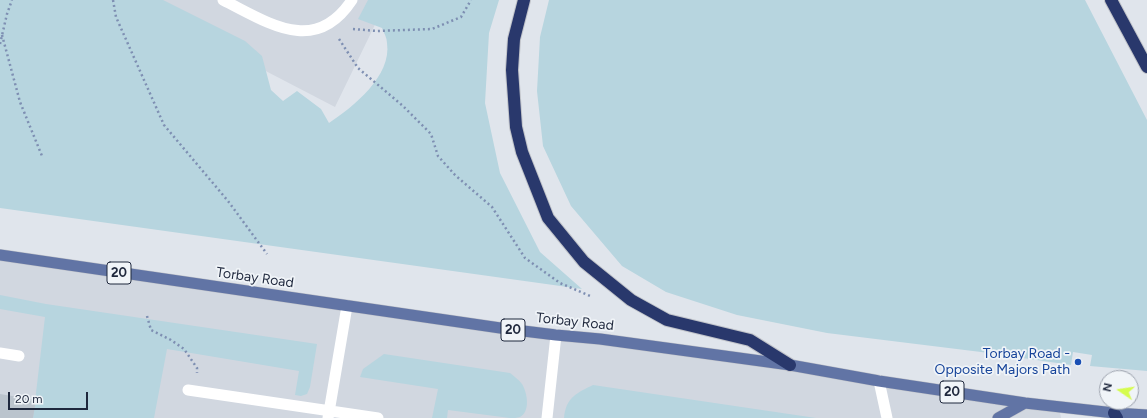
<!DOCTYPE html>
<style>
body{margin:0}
#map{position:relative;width:1147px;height:418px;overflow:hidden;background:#e0e5ec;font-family:Figtree,sans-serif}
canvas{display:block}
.north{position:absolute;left:1099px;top:370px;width:40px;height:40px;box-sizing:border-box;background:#f0f4f8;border:1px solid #9ca2ad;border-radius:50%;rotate:283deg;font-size:11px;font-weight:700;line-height:16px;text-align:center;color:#1f283d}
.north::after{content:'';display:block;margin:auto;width:14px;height:18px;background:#d5fc4e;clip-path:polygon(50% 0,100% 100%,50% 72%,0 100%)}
.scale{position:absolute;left:8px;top:392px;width:80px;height:18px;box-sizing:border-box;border:2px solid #1f283d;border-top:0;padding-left:5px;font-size:12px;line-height:14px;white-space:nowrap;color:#1f283d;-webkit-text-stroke:3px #f0f4f8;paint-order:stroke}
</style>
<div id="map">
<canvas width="1147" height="418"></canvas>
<div class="north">N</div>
<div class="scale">20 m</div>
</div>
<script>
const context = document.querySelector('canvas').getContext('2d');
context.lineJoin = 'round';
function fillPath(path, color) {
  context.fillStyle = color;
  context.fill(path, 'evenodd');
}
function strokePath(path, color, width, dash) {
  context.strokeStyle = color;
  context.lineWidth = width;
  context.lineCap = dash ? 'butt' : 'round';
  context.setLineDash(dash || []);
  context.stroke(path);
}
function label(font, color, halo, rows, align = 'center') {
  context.font = font + ' Figtree,sans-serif';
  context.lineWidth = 3.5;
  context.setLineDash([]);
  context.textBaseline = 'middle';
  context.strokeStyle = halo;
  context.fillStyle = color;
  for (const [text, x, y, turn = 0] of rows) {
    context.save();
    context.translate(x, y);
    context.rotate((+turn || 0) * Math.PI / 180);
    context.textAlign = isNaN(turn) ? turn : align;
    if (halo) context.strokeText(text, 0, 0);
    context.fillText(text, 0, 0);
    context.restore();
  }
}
const built = new Path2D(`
 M129,0H387L335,107Z
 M0,255L1059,406L1061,418H0Z`);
const green = new Path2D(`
 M0,0H163L245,41L262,56L271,90L283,101L297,91L321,109L329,123C353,107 392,76 387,43C387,38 384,33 382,28L358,19L368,0H499L489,33L485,103L500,173L540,252L582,289L0,208Z
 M549,0H1085L1147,120V371L1090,366L1092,355L1073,352L1071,365L981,352L827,333L737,315L666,292L622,266L571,206L543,146L537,91L540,37Z
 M0,295L46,304L317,344L310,387L307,394L301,396L295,395L299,371L167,349L154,418H33L45,317L0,309Z
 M384,354L510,373C514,376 519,380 522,384C527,392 531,411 520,417C517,418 514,418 510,418L448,410L447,418H432L438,389L360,377L363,369Z
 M593,385L816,418H564C566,397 577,393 593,385Z`);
const building = new Path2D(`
 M0,394L36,400L33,418H0Z`);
const path = new Path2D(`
 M113,0L116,17L164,125L228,201L267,254
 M353,29L377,31L432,29L461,17L471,0
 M2,35L20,102L42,156
 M339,39L358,68L403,106L431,134L438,156L455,175L492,207L525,258L560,283L590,296
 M0,44L7,14L12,0
 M147,316L151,330L171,340L184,349L197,368V373`);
const service = new Path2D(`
 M223,0C269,23 315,56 352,0
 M0,353L19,356
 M188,390L378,418
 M328,418L347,306
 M547,418L556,335`);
const tertiary = new Path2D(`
 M879,381L887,418`);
const primary = new Path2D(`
 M0,255L507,329L556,335L600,339L790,365L879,381L1025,403L1114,413L1147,415
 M998,418L1025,403`);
const motorway = new Path2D(`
 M524,0L514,39L512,70L516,127L522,152L548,218L584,262L631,300L667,320L750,340L790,365
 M1111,0L1147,67
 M1114,413L1117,418`);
const markers = [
 [1078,362,4,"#1a4fb4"]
];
const shields = [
 [119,273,24],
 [513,330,24],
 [952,392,24]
];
const shieldNames = [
 ["20",119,273],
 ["20",513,330],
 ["20",952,392]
];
const streetNames = [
 ["Torbay Road",255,278,8],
 ["Torbay Road",575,322,6]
];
const transitNames = [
 ["Torbay Road -",1070,354],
 ["Opposite Majors Path",1070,370]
];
fillPath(built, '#d1d7e0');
fillPath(green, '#b7d5df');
fillPath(building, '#bbc4cd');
strokePath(primary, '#c0c3c9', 12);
strokePath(motorway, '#c0c3c9', 14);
strokePath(path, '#7e8fb2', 2.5, [2, 3]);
strokePath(service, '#fff', 11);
strokePath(tertiary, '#fff', 11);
strokePath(primary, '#6174a5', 11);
strokePath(motorway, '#29386c', 12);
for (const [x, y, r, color] of markers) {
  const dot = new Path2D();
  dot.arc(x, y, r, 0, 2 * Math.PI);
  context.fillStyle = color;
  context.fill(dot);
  strokePath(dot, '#f0f4f8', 1.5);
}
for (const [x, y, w] of shields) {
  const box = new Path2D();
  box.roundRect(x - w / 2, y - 11, w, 22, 3);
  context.fillStyle = '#f0f4f8';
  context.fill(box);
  strokePath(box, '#1f283d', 1);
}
label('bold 13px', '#1f283d', null, shieldNames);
label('14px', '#1f283d', '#f0f4f8', streetNames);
label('14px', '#164399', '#f0f4f8', transitNames, 'right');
</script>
